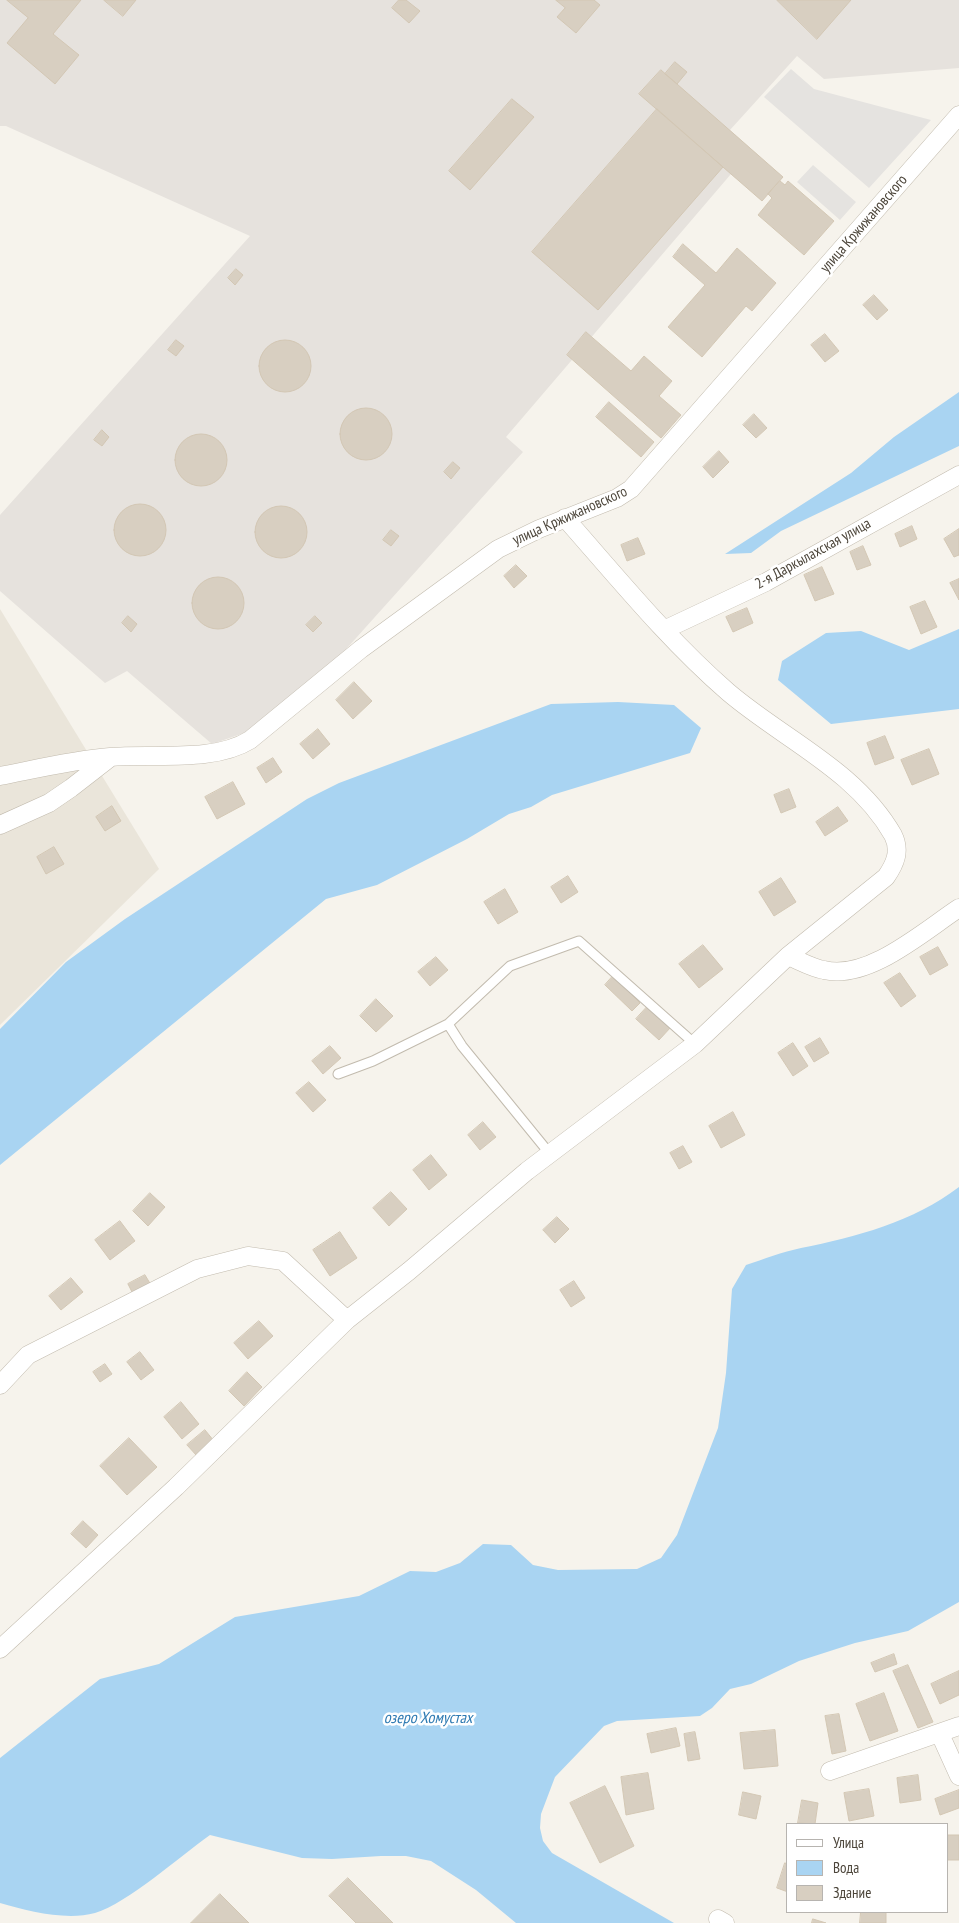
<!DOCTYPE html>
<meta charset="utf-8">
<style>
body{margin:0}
#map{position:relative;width:959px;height:1923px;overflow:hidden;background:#f6f3ec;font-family:"PT Sans Narrow",sans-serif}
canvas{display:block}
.legend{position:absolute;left:786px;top:1823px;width:162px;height:90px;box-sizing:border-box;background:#fff;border:1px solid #b7b4b0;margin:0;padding:6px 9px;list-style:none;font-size:15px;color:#4b4439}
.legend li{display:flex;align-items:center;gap:10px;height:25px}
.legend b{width:25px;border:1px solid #b7b4b0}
</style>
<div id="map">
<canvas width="959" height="1923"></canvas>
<ul class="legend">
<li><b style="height:6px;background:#fff"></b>Улица</li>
<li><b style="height:14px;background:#a9d4f2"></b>Вода</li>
<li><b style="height:14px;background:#d8cfc1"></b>Здание</li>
</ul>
</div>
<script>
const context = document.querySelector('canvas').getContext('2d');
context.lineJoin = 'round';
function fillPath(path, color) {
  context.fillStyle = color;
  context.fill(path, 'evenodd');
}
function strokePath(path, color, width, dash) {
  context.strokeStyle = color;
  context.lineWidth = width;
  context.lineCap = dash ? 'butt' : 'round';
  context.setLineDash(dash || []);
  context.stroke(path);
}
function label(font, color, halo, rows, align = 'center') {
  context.font = font + ' "PT Sans Narrow",sans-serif';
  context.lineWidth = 5;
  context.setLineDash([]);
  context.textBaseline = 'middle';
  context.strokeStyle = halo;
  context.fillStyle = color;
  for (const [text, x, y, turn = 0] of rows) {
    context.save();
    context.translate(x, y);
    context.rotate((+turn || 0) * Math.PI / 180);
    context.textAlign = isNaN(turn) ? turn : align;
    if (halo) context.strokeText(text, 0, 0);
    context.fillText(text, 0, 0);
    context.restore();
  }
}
const residential = new Path2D(`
 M0,609L159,869L0,1025Z`);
const industrial = new Path2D(`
 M0,0H959V68L824,79L797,56L730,130L783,177L762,201L731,174L506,437L523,452L339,657L244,733L212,744L127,671L105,683L0,591V515L250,236L6,126H0Z`);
const parking = new Path2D(`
 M791,69L814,89L931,120L869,188L764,97Z
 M813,165L856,202L840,220L797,182Z`);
const water = new Path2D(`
 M959,392V446L781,531L751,553L725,554L851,473L894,437Z
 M959,629V709L831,724L778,680L782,661L826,633L861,631L909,650Z
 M618,702L674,705L701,728L690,753L552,795L531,807L509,814L467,839L377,885L326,899L0,1165V1029L66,962L125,919L307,799L339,783L551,704Z
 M959,1187V1602L908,1631L855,1643L799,1661L751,1684L730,1689L712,1708L700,1716L617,1721L604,1726L555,1777L541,1814L540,1828L543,1841L552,1853L674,1923H516L476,1890L431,1861L406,1856H381L332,1859L302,1858L210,1835C180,1856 128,1903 95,1913C66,1921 28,1911 0,1903V1758L100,1679L159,1664L235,1617L359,1596L410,1571L436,1572L460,1563L483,1544L511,1545L533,1565L558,1570L637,1569L661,1558L677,1535L718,1428L726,1373L732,1289L746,1265C764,1259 782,1252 801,1248C856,1237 913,1222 959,1187Z`);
const building = new Path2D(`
 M7,0H81L53,34L79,55L55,84L7,43L28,18Z
 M104,0H136L123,16Z
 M399,0H406L420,11L409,23L392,8Z
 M556,0H594L600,5L576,33L557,17L565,8Z
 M777,0H851L817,39Z
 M675,62L687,72L677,84L665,74Z
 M661,70L783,177L762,201L639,94Z
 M512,99L534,117L470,190L449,171Z
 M657,109L723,167L598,310L532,252Z
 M780,181L785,185L788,181L834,221L804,255L758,215L772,198L768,194Z
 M683,244L716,273L737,248L776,283L752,311L746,306L702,357L668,327L705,285L673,257Z
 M236,269L243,275L235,285L228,278Z
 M874,295L888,310L877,320L863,305Z
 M586,332L631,371L644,356L672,381L659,396L681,415L661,438L567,355Z
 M825,334L839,351L825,362L811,345Z
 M176,340L184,346L176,356L168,350Z
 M259 366a26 26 0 1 1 52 0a26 26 0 1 1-52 0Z
 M609,402L654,442L641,457L596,417Z
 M340 434a26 26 0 1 1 52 0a26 26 0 1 1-52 0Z
 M754,414L767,428L756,438L743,425Z
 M102,430L109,437L102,446L94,440Z
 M175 460a26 26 0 1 1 52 0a26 26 0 1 1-52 0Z
 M719,451L729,462L713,478L703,467Z
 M453,462L460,468L451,479L444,472Z
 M114 530a26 26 0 1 1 52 0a26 26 0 1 1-52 0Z
 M255 532a26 26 0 1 1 52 0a26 26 0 1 1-52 0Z
 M912,526L917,539L900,547L895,534Z
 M959,529V555L954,557L944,539Z
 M391,530L399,536L391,546L383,540Z
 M638,538L645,554L627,561L621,545Z
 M863,546L871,565L857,570L850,552Z
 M516,565L527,576L514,588L504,576Z
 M822,567L834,594L815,601L804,575Z
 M192 603a26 26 0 1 1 52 0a26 26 0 1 1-52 0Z
 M959,579V600L950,583Z
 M925,601L937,627L921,634L910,607Z
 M747,608L753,623L733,632L726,617Z
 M128,616L137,624L131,632L122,623Z
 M315,616L322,623L313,632L306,625Z
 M354,682L372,701L353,719L336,700Z
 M318,729L330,744L313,759L300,744Z
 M885,736L894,758L875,765L867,743Z
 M929,749L939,774L912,785L901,760Z
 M273,758L282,772L266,783L257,768Z
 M233,782L245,804L217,819L205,797Z
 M789,789L796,807L781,813L774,795Z
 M112,806L121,821L105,831L96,817Z
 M838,807L848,821L825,836L816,822Z
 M54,847L64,864L46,874L37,857Z
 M568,876L578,892L561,903L551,887Z
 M781,878L796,902L774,916L759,892Z
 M505,889L518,912L498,924L484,902Z
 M703,945L723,969L699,988L679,964Z
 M938,947L948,965L930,975L920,957Z
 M436,957L448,970L430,986L418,972Z
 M900,973L916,996L901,1007L884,983Z
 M613,976L640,1003L632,1011L605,985Z
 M376,999L393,1016L376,1032L360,1016Z
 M647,1007L671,1027L659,1040L636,1019Z
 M820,1038L829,1053L814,1062L805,1047Z
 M793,1043L808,1066L793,1076L778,1053Z
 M330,1046L341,1058L323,1074L312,1061Z
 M309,1082L326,1100L313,1112L296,1093Z
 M733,1112L745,1135L721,1148L709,1126Z
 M483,1122L496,1137L480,1150L468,1135Z
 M683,1146L692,1162L679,1169L670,1153Z
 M431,1155L447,1175L429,1190L413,1170Z
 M391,1192L407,1209L389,1226L373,1208Z
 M150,1193L165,1207L148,1226L133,1211Z
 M557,1217L569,1229L555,1243L543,1230Z
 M120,1221L135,1241L110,1260L95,1240Z
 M340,1232L357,1258L330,1276L313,1250Z
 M145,1275L151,1285L133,1294L128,1284Z
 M71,1278L83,1292L61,1310L49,1296Z
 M574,1281L585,1298L571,1307L560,1290Z
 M259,1321L273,1336L248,1359L234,1343Z
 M140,1352L154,1370L141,1380L127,1362Z
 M105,1364L112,1374L100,1382L93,1372Z
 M247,1372L262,1387L244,1406L229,1391Z
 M181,1402L199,1424L182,1439L164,1417Z
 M205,1430L214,1441L197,1456L187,1445Z
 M129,1438L157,1467L127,1495L100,1466Z
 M83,1521L98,1535L86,1548L71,1534Z
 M894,1654L897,1664L875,1672L871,1663Z
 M908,1665L933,1722L918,1728L893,1671Z
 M959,1671V1695L940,1704L931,1684Z
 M884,1693L898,1731L870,1741L856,1704Z
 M839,1714L846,1751L832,1754L825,1716Z
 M676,1728L680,1746L651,1753L647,1734Z
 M775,1730L778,1766L744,1769L740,1733Z
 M695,1732L700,1759L688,1761L684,1734Z
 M648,1773L654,1809L626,1815L621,1777Z
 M918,1775L921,1800L900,1803L897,1778Z
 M605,1786L634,1846L600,1863L570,1803Z
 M869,1789L874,1816L849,1821L844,1793Z
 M959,1790V1808L940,1815L935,1799Z
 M743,1792L761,1796L756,1819L739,1815Z
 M802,1800L818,1803L815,1824L798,1823Z
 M948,1835H959V1860H948Z
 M785,1863L788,1864V1892L777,1888Z
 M348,1878L393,1923H356L329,1896Z
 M220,1894L249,1923H191Z
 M861,1912H886V1923H860Z
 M813,1919L826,1923H812Z`);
const lane = new Path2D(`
 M448,1024L462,1046L550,1154
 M338,1074L373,1061L448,1024L510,966L579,941L695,1044`);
const street = new Path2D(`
 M666,629L766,582L959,475
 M0,776C36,769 73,760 110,757C153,753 213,763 250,740L361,649L498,549L539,529L617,498L631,489L959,115
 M0,825L49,803L71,788L111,757
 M788,956C800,961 812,968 824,970C868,981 924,931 959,908
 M0,1385L28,1355L197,1269L248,1256L283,1261L347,1320
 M0,1649L176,1487L347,1320L409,1271L527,1171L695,1044L788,956L886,877C895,864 901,851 893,835C856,770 783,739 728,692C669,641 617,577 565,518
 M940,1734L959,1776
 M830,1771L959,1726
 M718,1919L725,1923`);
const streetNames = [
 ["улица Кржижановского",864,224,-49],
 ["улица Кржижановского",570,516,-24],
 ["2-я Даркылахская улица",813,554,-29]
];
const waterNames = [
 ["озеро Хомустах",428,1718]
];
fillPath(residential, '#eae5da');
fillPath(industrial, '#e6e2dd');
fillPath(parking, '#e5e3e0');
fillPath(water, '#a9d4f2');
fillPath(building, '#d8cfc1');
strokePath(building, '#d3c7b4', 1);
strokePath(lane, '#c2bbae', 11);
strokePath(street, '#c2bbae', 19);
strokePath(lane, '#fff', 9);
strokePath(street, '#fff', 18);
label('15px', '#4b4439', '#fff', streetNames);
label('italic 16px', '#2e7ab2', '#fff', waterNames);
</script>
